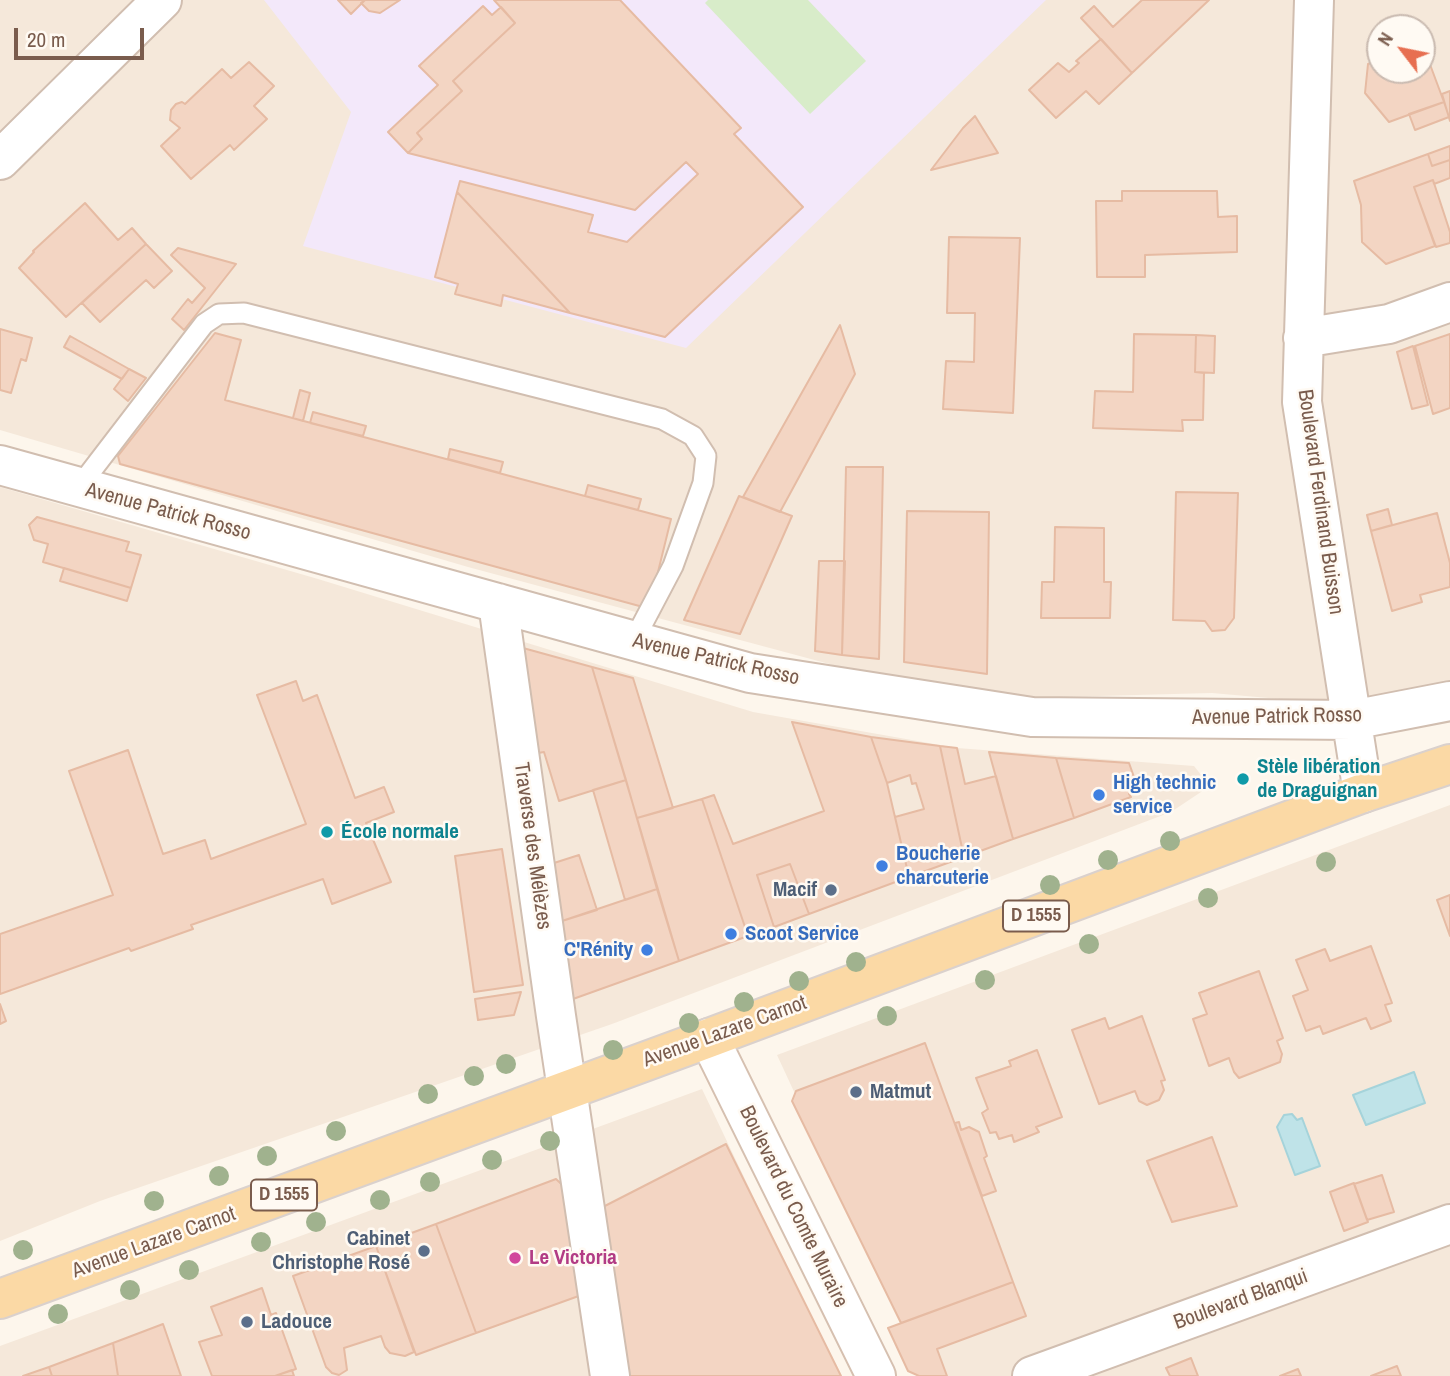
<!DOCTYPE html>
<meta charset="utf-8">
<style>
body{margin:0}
#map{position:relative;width:1450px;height:1376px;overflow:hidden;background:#fdf6ec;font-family:"Archivo Narrow",sans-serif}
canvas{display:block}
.north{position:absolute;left:1366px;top:14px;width:70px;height:70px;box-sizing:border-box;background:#fffaf3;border:2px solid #cabbb1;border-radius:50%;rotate:302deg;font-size:19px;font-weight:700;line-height:28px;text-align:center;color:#7a5c4d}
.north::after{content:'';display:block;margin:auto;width:24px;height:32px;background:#e76f51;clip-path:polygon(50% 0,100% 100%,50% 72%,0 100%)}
.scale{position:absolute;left:14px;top:28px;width:130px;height:32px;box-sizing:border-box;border:4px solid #7a5c4d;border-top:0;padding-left:9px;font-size:21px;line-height:24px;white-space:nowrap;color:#7a5c4d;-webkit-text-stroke:5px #fffaf3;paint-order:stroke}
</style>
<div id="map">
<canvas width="1450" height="1376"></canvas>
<div class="north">N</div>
<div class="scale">20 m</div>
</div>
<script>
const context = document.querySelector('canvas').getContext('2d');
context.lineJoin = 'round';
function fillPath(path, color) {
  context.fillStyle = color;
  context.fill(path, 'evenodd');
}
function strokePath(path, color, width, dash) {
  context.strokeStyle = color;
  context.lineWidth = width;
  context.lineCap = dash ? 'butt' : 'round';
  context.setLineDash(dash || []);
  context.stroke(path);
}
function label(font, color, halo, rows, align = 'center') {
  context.font = font + ' "Archivo Narrow",sans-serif';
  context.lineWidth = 5;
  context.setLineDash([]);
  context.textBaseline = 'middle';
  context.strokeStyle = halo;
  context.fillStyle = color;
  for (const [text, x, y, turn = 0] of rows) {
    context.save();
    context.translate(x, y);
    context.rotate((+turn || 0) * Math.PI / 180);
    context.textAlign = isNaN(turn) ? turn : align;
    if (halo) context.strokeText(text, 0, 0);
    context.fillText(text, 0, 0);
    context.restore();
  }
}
const residential = new Path2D(`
 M0,0H1450V686L1400,698L1291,700L1212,693L1022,698L863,673L468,567L0,430ZM1380,28H1422V70H1380Z
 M0,487L318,579L753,712L957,748L1194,766L1210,786L1171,812L612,1024L100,1201L0,1241Z
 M1450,805V1376H926L777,1055Z
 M702,1089L839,1376H0V1346Z`);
const education = new Path2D(`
 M264,0H1046L686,348L303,246L351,112Z`);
const green = new Path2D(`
 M708,0H808L866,61L810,114L705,3Z`);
const water = new Path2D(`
 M1414,1072L1425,1103L1366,1125L1353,1095Z
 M1292,1114L1297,1120L1302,1118L1320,1166L1295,1175L1277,1127L1284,1115Z`);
const building = new Path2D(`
 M338,0H365L351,14Z
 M365,0H400L380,13L369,11L361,3Z
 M494,0H620L741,128L734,134L803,207L665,337L570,313L457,192L460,181L593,215L588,232L627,242L698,174L686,162L635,210L408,153L422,139L417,133L462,91L453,81L515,23Z
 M1142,0H1209L1132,73L1081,18L1094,6L1113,27Z
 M483,6L492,15L501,7L515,23L453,81L462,91L417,133L422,139L408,153L388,132L438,85L419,66Z
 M1101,39L1132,73L1099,104L1086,91L1056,118L1029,90L1058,63L1069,72L1079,63L1076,61Z
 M1422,43L1444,102L1389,122L1365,93L1368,64L1380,59V70H1422Z
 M249,62L274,86L254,106L267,119L234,150L230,145L191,179L161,146L180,128L170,120L171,110L176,104L182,102L185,104L222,69L231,78Z
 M1450,91V121L1442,94Z
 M1444,102L1449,117L1415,130L1409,114Z
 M975,116L998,153L931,170L963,128Z
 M1450,146V160L1432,166L1428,154Z
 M1428,154L1432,166L1450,160V178L1434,184L1433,180L1414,187L1435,246L1386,264L1362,242L1361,205L1354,181Z
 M1433,180L1450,232V243L1436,247L1414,187Z
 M1122,191H1217L1218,217L1237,216V252L1145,255V277H1097L1096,201H1122Z
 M457,192L570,313L503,295L501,306L455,294L458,284L435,277Z
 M85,203L118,240L132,228L146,244L66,317L19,268L34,252L33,251Z
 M949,237L1020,238L1013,413L943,409L946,361L974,362L975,313H947Z
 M146,244L172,271L154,288L146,280L100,322L82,303Z
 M178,248L236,264L184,330L172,319L188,299L192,303L205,288L171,255Z
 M840,325L855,374L780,512L743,497Z
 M0,329L32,338L26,361L21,359L11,393L0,390Z
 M215,333L241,340L225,400L671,519L657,576L643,607L120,464L118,456Z
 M1134,334L1196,335L1195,372L1204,373L1203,420H1182L1183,431L1093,428L1095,391L1133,392Z
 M1450,334V408L1433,414L1415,346Z
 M1196,335L1215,336L1214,373L1195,372Z
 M70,336L129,369L122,379L64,347Z
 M1413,346L1428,405L1412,409L1397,352Z
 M129,369L146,378L128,401L114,389Z
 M300,390L310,393L303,421L293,418Z
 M313,412L366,426L363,436L310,423Z
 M450,449L503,462L500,473L448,459Z
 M846,467H883L879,659L842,655Z
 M588,485L641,499L638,510L585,496Z
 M1176,492L1238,493L1234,618L1225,630L1212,631L1205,621L1173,620Z
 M739,496L792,516L740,634L684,620Z
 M1388,509L1392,525L1371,531L1367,515Z
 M907,511L989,512L987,674L904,662Z
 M1437,513L1450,563V587L1420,595L1422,602L1392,611L1371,531Z
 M37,517L129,542L126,551L141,555L131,588L43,562L48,544L34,540L29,525Z
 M1055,527L1104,528V582H1111L1110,618H1041L1042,582H1054Z
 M819,561H845L842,655L815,651Z
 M64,568L131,588L127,601L60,581Z
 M523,648L592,667L626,780L559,801L544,752L538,753Z
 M592,667L633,678L673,808L637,818Z
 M296,681L303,701L317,695L355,798L384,787L394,812L366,823L391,882L332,904L323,879L191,925L193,929L131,951L129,948L0,994V934L113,895L69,771L128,750L163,854L205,840L211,859L306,824L257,695Z
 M792,722L871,737L887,783L909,877L809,914L790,864L757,875L774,927L748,936L702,799L714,795L733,844L824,811Z
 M871,737L940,746L964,857L909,877L895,817L924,809L916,783L912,784L910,775L887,783Z
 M940,746L957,748L965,784L996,776L1013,839L964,857Z
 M989,752L1056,758L1074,818L1013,839Z
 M1056,758L1129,763L1139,791L1129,794L1131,797L1074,818Z
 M626,780L657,889L625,900L593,790Z
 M702,799L748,936L679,961L637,818Z
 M502,849L523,985L474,992L455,856Z
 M579,855L597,910L562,921L554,863Z
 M790,864L809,914L774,927L757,875Z
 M657,889L679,961L573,999L562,921Z
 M1450,895V936L1437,900Z
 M1371,946L1392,1003L1385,1005L1391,1021L1371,1029L1366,1018L1323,1034L1320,1026L1306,1031L1293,996L1308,990L1296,960L1325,949L1330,961Z
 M1259,971L1283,1038L1277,1041L1282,1054L1280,1062L1239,1078L1234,1072L1229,1058L1209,1066L1193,1019L1207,1014L1199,993Z
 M521,992L514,1015L478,1020L475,999Z
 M0,1004L6,1021L0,1024Z
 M1142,1016L1165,1080L1161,1081L1164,1090L1159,1100L1147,1105L1139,1101L1135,1091L1099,1104L1072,1030L1105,1018L1109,1029Z
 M925,1043L1013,1282L901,1323L792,1101L796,1091Z
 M1037,1050L1062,1117L1036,1127L1039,1132L1014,1142L1012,1135L999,1139L996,1132L990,1133L982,1113L988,1109L976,1078L1011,1066L1009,1061Z
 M959,1122L961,1130L969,1127L979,1132L987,1156L984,1158L996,1191L982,1196L955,1123Z
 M1212,1137L1237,1206L1172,1222L1147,1161Z
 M726,1144L841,1376H618L597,1210Z
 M1382,1175L1394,1212L1367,1220L1354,1184Z
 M556,1179L575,1197L587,1293L476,1333L436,1224Z
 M1354,1183L1368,1222L1344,1231L1330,1192Z
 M436,1224L476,1333L416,1355L376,1246Z
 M376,1246L414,1352L405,1356L390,1353L385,1347L381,1336L344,1348L347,1370L339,1375L332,1373L326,1367L293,1276Z
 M1013,1282L1026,1316L937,1349L947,1376H919L908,1371L888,1328Z
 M262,1288L271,1315L276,1313L296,1369L275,1376H212L199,1342L222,1335L211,1307Z
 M163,1324L181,1376H118L113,1343Z
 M113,1343L118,1376H52L49,1367Z
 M1191,1358L1198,1376H1170L1166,1368Z
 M1397,1366L1401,1376H1371Z
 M49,1367L52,1376H23Z
 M1298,1369L1301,1376H1280Z
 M292,1370L294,1376H275Z`);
const lane = new Path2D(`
 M79,487L204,324L219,314L244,313L662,419L693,436L706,456L703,483L673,566L634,640`);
const street = new Path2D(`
 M1314,0L1302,402L1363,793
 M0,160L162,0
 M1303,338L1389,324L1450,302
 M0,465L750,673L1032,717L1352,720L1450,701
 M498,603L556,1016L610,1376
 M1032,1376L1450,1224`);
const secondary = new Path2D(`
 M709,1038L876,1376`);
const primary = new Path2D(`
 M0,1299L709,1038L1363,793L1450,764`);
const trees = [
 [1170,841],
 [1108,860],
 [1326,862],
 [1050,885],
 [1208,898],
 [1089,944],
 [856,962],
 [985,980],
 [799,981],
 [744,1002],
 [887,1016],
 [689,1023],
 [613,1050],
 [506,1064],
 [474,1076],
 [428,1094],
 [336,1131],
 [550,1141],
 [267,1156],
 [492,1160],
 [219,1176],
 [430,1182],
 [380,1200],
 [154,1201],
 [316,1222],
 [261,1242],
 [23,1250],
 [189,1270],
 [130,1290],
 [58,1314]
];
const markers = [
 [1243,779,7,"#0f9aa8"],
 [1099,795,7,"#3f7fe0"],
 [327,832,7,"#0f9aa8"],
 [882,866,7,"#3f7fe0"],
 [831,890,7,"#5c6f8a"],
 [731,934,7,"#3f7fe0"],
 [647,950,7,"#3f7fe0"],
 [856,1092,7,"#5c6f8a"],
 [424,1251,7,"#5c6f8a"],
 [515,1258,7,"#d1479c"],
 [247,1322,7,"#5c6f8a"]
];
const shields = [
 [1036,916,66],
 [284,1195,66]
];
const shieldNames = [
 ["D 1555",1036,916],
 ["D 1555",284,1195]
];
const streetNames = [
 ["Boulevard Ferdinand Buisson",1320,502,82],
 ["Avenue Patrick Rosso",168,512,15],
 ["Avenue Patrick Rosso",716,660,13],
 ["Avenue Patrick Rosso",1277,717,-1],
 ["Traverse des Mélèzes",532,846,82],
 ["Avenue Lazare Carnot",725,1032,-20],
 ["Boulevard du Comte Muraire",793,1207,64],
 ["Avenue Lazare Carnot",154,1243,-20],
 ["Boulevard Blanqui",1241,1300,-20]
];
const cultureNames = [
 ["Stèle libération",1257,767],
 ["de Draguignan",1257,791],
 ["École normale",341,832]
];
const shopNames = [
 ["High technic",1113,783],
 ["service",1113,807],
 ["Boucherie",896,854],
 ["charcuterie",896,878],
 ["Scoot Service",745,934],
 ["C'Rénity",633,950,"right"]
];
const serviceNames = [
 ["Macif",817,890],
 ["Matmut",870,1092,"left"],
 ["Cabinet",410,1239],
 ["Christophe Rosé",410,1263],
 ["Ladouce",261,1322,"left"]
];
const hotelNames = [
 ["Le Victoria",529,1258]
];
fillPath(residential, '#f5e8da');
fillPath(education, '#f3e8fa');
fillPath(green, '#d8ecc9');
fillPath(water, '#bfe3e8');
strokePath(water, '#a5d3da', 2);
fillPath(building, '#f3d5c3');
strokePath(building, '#e6bba3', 2);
strokePath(lane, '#d1beb0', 23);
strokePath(street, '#d1beb0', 42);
strokePath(secondary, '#d6c0b0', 42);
strokePath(primary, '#dad1cd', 42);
strokePath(lane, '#fff', 19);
strokePath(street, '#fff', 38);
strokePath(secondary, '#fff', 38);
strokePath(primary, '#fbd9a5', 38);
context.fillStyle = '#a0b28e';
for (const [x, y] of trees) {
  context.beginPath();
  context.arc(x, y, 10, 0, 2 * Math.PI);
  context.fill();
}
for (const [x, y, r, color] of markers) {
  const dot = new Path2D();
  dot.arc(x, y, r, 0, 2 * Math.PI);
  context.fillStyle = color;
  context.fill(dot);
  strokePath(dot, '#fffaf3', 2.5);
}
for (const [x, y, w] of shields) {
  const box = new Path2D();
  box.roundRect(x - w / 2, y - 15.5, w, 31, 5);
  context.fillStyle = '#fffaf3';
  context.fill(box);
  strokePath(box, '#7a5c4d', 2);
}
label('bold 19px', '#7a5c4d', null, shieldNames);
label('21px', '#7a5c4d', '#fffaf3', streetNames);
label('bold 21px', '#0d838f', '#fffaf3', cultureNames, 'left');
label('bold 21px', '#366cbe', '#fffaf3', shopNames, 'left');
label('bold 21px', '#4e5e75', '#fffaf3', serviceNames, 'right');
label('bold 21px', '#b23c85', '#fffaf3', hotelNames, 'left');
</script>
